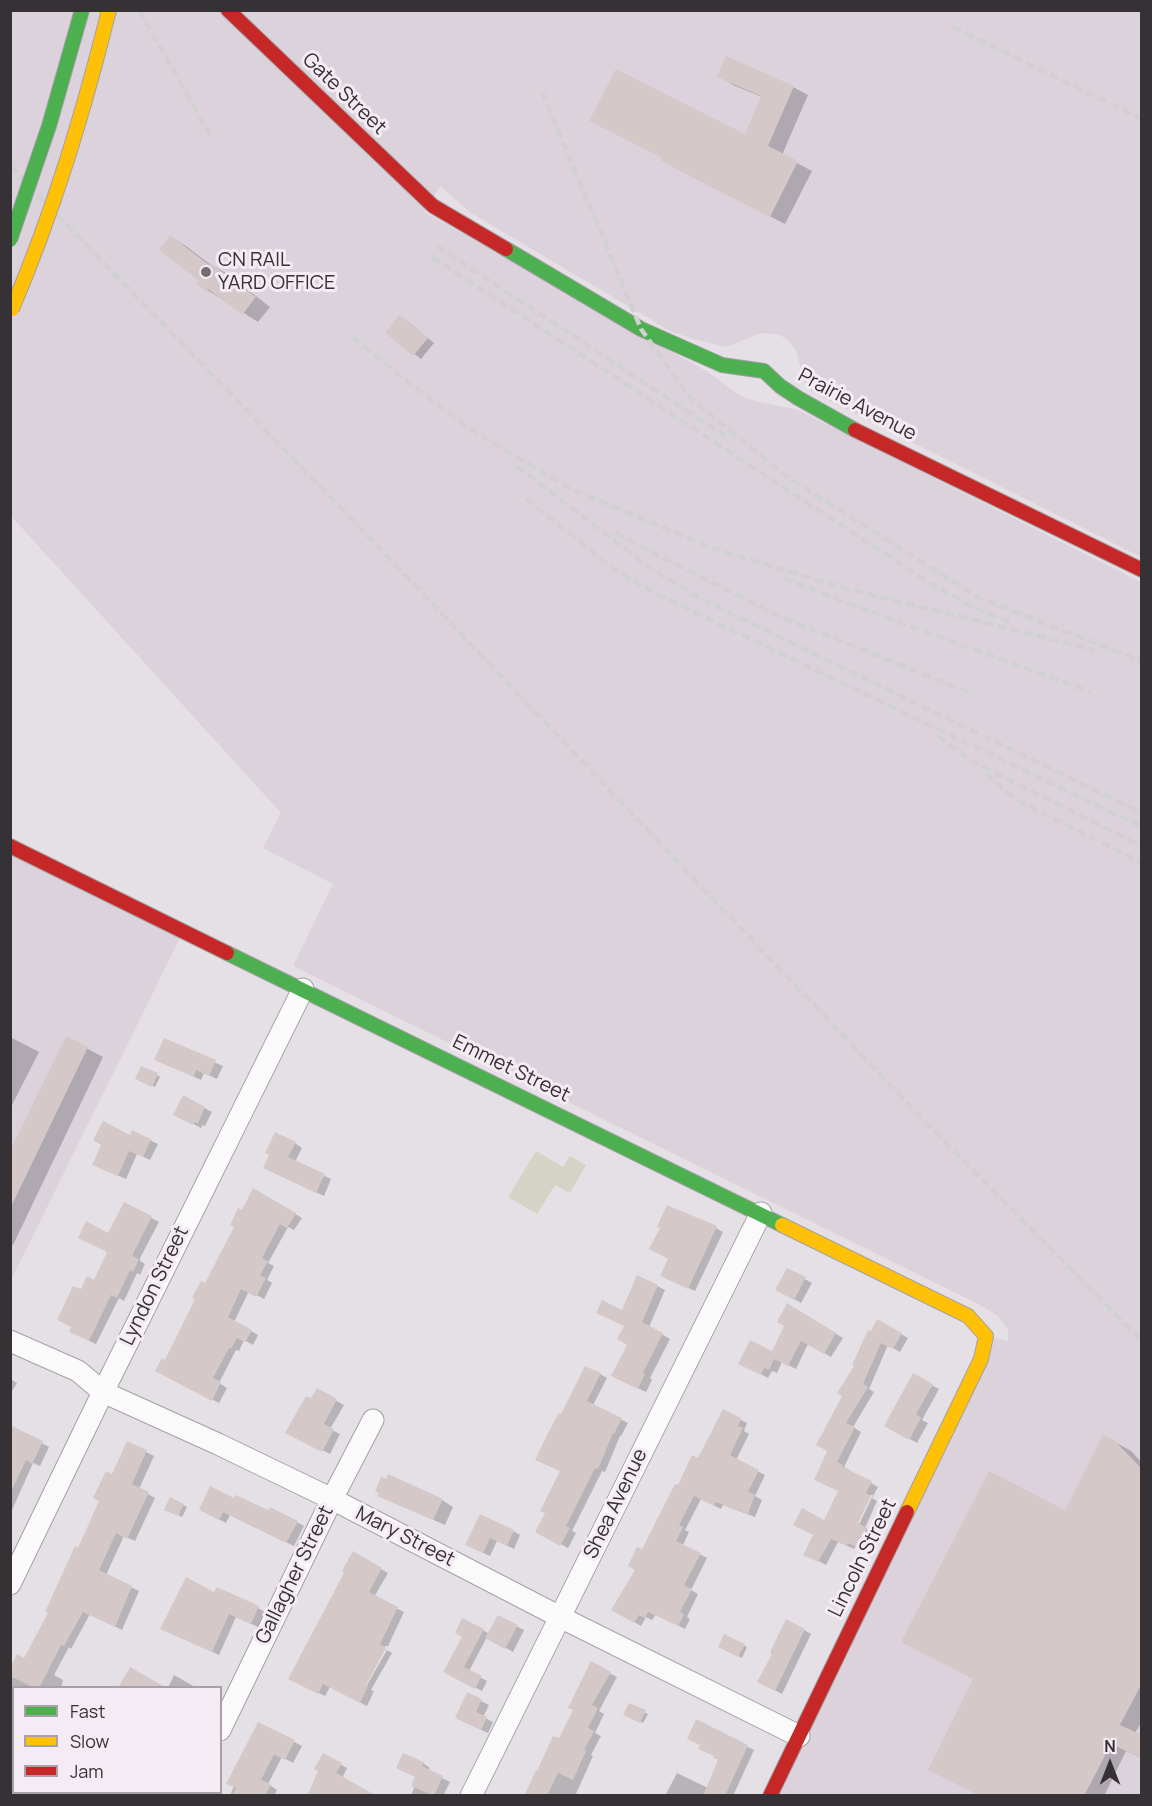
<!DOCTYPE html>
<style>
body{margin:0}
#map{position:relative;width:1152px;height:1806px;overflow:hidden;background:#e5e0e5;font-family:Manrope,sans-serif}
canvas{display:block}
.frame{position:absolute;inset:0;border:12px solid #353135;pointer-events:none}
.legend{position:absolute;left:12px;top:1686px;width:210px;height:108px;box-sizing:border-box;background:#f4ebf4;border:2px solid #a8a1a8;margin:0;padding:8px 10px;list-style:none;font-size:18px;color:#353135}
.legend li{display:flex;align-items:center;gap:12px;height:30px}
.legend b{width:30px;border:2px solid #a8a1a8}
.north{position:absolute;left:1080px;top:1734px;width:60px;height:60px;-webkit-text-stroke:4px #f4ebf4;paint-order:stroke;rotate:0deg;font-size:16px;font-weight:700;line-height:24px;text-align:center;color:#353135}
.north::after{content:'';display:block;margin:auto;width:21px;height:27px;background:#353135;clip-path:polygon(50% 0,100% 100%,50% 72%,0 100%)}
</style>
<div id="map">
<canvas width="1152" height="1806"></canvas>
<div class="frame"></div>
<ul class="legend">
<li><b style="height:8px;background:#4caf50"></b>Fast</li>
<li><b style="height:8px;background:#ffc107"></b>Slow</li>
<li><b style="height:8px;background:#c62828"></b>Jam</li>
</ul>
<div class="north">N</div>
</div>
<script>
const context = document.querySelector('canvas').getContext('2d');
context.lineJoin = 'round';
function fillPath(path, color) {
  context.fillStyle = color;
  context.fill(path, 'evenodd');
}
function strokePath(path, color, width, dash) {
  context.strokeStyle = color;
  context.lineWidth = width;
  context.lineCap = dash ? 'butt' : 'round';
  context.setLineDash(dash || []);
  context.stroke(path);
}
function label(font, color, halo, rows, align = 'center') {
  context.font = font + ' Manrope,sans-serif';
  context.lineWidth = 6;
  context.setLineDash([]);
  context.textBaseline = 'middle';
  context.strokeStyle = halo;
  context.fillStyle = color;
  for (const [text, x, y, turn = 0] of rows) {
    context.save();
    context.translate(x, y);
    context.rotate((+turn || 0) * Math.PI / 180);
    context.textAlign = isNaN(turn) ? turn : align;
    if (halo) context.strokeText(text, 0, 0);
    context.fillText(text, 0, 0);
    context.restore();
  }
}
const built = new Path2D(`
 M11,11H1141V557L810,391L804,381L796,350L788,340L780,335L761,333L726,347L690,338L670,331L471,213L440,186L424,212L708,372L739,395L755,401L798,410L1141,582V1795H770L986,1336L1008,1341V1330L998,1316L978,1304L293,966L333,884L263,848L281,813L11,516Z
 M11,846L184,930L11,1280Z`);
const green = new Path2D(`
 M536,1151L563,1167L570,1156L586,1165L570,1193L555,1185L537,1214L508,1197Z`);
const shadow = new Path2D(`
 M719,76L793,87L808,95L782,155L812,171L785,224L677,169L664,158L745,136L762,97L733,85Z
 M170,237L186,246L211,265L226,273L270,307L258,322L207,290Z
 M407,321L434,343L421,359L387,333Z
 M10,1037L39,1052L10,1109Z
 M67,1038L103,1057L13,1245L10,1244V1154Z
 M164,1040L223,1066L217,1079L204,1073L201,1080L163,1063Z
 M157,1075L160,1077L155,1087L137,1078Z
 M183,1097L212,1112L205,1126L203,1125L201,1128L182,1118Z
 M133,1132L158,1144L150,1160L137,1154L126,1179L101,1168L131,1137Z
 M295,1143L302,1148L295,1162L331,1179L324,1196L272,1171Z
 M254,1190L302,1218L294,1230L288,1227L268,1263L274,1266L267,1280L272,1283L264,1299L249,1291L234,1322L258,1335L253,1345L244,1340L239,1351L236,1350L219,1383L227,1388L219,1403L157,1370L165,1362Z
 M125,1204L159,1222L140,1258V1261L145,1264L140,1275L137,1273L124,1301L119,1298L96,1344L77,1335L81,1291L94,1282L108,1252L109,1235Z
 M716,1228L723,1232L695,1291L669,1279Z
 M788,1270L812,1283L801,1303L777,1289Z
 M657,1286L665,1290L649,1327L670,1339L650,1378L652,1380L646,1392L620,1380L629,1344L623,1312Z
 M788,1305L843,1338L831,1357L808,1344L796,1369L782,1362L777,1373L772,1371L768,1378L747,1367L772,1353L786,1325Z
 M878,1321L908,1338L900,1352L888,1345L869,1389L874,1392L853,1427L861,1432L844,1467L878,1487L872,1498L877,1501L865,1528L874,1533L866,1551L856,1546L854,1549L838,1542L826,1565L805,1554L825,1522L839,1491L829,1451L844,1395ZM870,1495H873L856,1531L853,1529Z
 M600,1374L607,1378L593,1405L628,1423L621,1436H620L605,1472L602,1471L572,1531L576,1533L568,1548L537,1531L547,1513L561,1471V1416Z
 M913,1375L939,1389L922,1420L928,1423L917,1443L886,1425Z
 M10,1379L17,1383L10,1394Z
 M317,1390L344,1405L330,1429L340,1434L330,1454L294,1436Z
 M723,1411L747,1423L744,1431L749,1434L736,1460L765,1475L755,1496L762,1500L755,1517L723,1505L721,1509L701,1499L685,1530L689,1532L683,1545L707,1558L691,1590L698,1594L687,1617L690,1619L685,1629L656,1614L652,1620L646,1617L641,1626L613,1610L637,1570L643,1551L678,1487L699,1460Z
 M14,1428L49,1447L40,1466L33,1463L12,1510L10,1434Z
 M1115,1442L1131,1451L1142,1463V1721L1135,1733L1142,1736V1758L1126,1751L1104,1796H981L1065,1512Z
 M128,1443L154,1456L139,1489L155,1498L135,1541L124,1536L106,1575L139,1591L122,1630L90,1614L71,1649L69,1647L54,1675L63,1680L61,1688H14V1756L10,1762V1671L24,1660L50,1613Z
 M379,1496L442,1500L453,1507L445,1525Z
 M171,1499L187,1507L182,1517L166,1509Z
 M235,1500L297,1522L304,1526L294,1546L230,1515L226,1523L207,1513Z
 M513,1531L520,1535L514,1549L497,1541L490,1556L467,1545Z
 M353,1553L388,1573L374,1597L404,1612L388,1646H385L361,1691L363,1692L387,1650L392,1653L371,1690L374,1691L367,1706L330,1687L325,1696L296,1682Z
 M215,1594L258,1608L265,1612L258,1627L236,1617L219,1655L170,1633Z
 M498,1617L524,1630L513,1652L487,1637L469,1671L487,1681L482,1691L445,1671L483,1630L489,1634Z
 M804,1630L811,1634L782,1694L759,1682Z
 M725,1636L747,1647L742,1658L720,1646Z
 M592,1664L617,1677L599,1711L604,1714L595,1733L601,1736L591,1755L593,1756L575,1796H525L559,1740L574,1710Z
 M174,1675L197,1688H168Z
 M467,1694L489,1705L483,1717L493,1722L488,1733L464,1722Z
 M629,1705L648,1714L643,1723L625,1714Z
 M697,1721L754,1750L733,1796H665L677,1773L708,1788L720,1760L702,1745Z
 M259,1724L302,1746L293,1763L282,1757L268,1784L277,1790L275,1794L277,1796H230Z
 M323,1755L347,1768L342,1778L320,1770Z
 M423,1763L430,1768L428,1771L450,1782L443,1796H411Z
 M101,1792L120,1794L166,1792L164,1796H100Z`);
const building = new Path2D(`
 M726,56L794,86L768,146L798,161L770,217L661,161L662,158L589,121L616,69L745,134L761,96L717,77Z
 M170,235L209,265L210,263L256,297L242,315L208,289L207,292L196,283L198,280L159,250Z
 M399,315L428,338L413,356L385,333Z
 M66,1036L88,1047L10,1209V1151Z
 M164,1038L216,1060L209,1076L196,1070L194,1077L154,1060Z
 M141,1066L158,1073L152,1087L135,1079Z
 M183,1095L205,1107L198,1123L195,1122L193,1125L173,1115Z
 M103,1121L130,1135L132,1130L151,1139L143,1157L129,1151L118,1176L92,1165L101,1145L93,1140Z
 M275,1132L296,1142L288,1157L325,1174L316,1193L263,1168L269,1155L265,1153Z
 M253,1188L296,1213L287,1228L280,1224L262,1258L268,1261L260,1275L266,1278L256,1297L241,1289L228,1317L252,1330L245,1342L237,1338L231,1349L229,1348L213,1378L221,1382L212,1401L155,1371L162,1358L165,1360L195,1299L192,1298L201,1281L205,1283L234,1227L230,1225L238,1208L242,1210Z
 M124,1202L152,1216L133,1254V1256L139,1259L133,1272L130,1270L117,1298L111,1295L89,1341L69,1332L71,1327L57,1320L73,1286L81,1289L87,1276L94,1280L107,1252L78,1238L86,1221L108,1233Z
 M667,1205L717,1226L688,1289L660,1276L668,1259L649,1249L660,1228L657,1227Z
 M787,1268L806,1277L794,1300L775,1290Z
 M637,1275L658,1285L642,1322L663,1333L643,1373L645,1374L638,1389L611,1376L627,1345L617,1339L624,1326L596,1313L602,1300L622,1310Z
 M787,1303L836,1333L824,1354L801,1341L788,1366L774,1359L769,1370L764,1368L761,1375L738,1364L750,1340L772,1351L784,1326L777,1322Z
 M877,1319L902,1333L893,1349L881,1343L863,1384L868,1387L846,1423L855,1427L837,1462L843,1465L842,1467L872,1481L866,1493L871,1496L858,1523L867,1528L858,1548L848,1543L847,1546L831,1539L818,1562L803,1555L813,1535L793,1525L802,1508L824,1520L838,1491L814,1480L827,1451L816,1445L842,1396L837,1393L854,1366L852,1365L868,1330L871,1331Z
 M585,1366L601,1373L587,1401L622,1418L614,1434L613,1433L598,1469L595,1468L566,1526L570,1528L560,1546L535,1532L545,1513L540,1511L560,1471L535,1460L547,1435L559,1413L561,1414Z
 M913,1373L933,1384L916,1414L921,1418L909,1440L884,1426Z
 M317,1388L337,1399L324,1424L334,1429L322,1452L285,1433L306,1396L311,1398Z
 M723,1409L741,1418L738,1426L743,1428L730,1455L759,1470L748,1492L755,1495L748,1514L716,1502L714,1506L694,1496L679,1525L683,1527L676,1541L701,1553L684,1585L692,1589L680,1612L684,1614L678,1626L648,1612L645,1618L639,1615L634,1623L611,1610L635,1570L628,1566L637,1547L642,1549L675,1484L678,1485L692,1455L698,1458Z
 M10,1425L43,1441L32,1464L26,1460L10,1494Z
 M1103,1434L1115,1441L1142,1469V1683L1120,1725L1142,1735V1758L1111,1744L1084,1796H980L928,1770L973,1679L901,1642L989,1471L1065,1510Z
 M127,1441L147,1450L132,1484L149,1492L127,1539L116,1533L99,1570L132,1586L115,1627L83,1612L64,1646L61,1645L39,1688H35L10,1676V1668L17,1654L24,1658L48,1613L45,1612L75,1546L78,1548L99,1501L93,1498L106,1471L112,1474Z
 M388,1474L443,1499L433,1520L377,1496L379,1493L375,1491L381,1477L386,1479Z
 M210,1486L234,1498L236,1495L268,1510L270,1507L298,1521L286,1543L223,1512L219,1520L199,1510Z
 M170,1497L184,1504L178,1516L164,1510Z
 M480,1514L514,1530L507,1546L490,1538L483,1553L465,1545Z
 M353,1551L382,1568L369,1592L398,1607L380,1644L386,1648L366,1685L368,1686L360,1703L323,1684L318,1694L288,1679L344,1573L342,1571Z
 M186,1577L214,1592L217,1587L259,1606L251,1624L229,1614L212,1652L160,1629Z
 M498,1615L518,1625L505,1649L485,1638Z
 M462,1618L484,1629L464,1667L482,1676L475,1689L443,1672L462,1637L455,1633Z
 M786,1619L805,1629L775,1691L757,1682L772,1654L770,1652Z
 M724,1634L745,1644L738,1657L718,1647Z
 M591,1661L611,1672L592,1705L598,1708L588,1728L594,1731L584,1750L586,1751L573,1780L558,1773L547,1796H524L536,1770L537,1771L553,1736L559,1738L573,1710L568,1708Z
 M130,1667L167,1688H118Z
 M467,1692L482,1699L476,1712L487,1717L481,1730L455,1718Z
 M629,1703L646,1710L640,1723L623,1715Z
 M696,1719L748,1745L725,1796H703L718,1760L713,1758L714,1756L698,1749L700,1745L687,1739Z
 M258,1722L295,1740L285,1760L274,1754L261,1780L271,1784L265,1796H232L236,1788L226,1784Z
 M323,1753L342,1763L336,1773L377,1796H307L318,1771L314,1769Z
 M403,1753L424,1762L422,1766L443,1776L434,1796L411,1786L415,1777L396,1768Z`);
const street = new Path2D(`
 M10,1341L78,1371L103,1392L218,1444L332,1499L560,1617L799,1736
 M10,1584L103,1392L303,989
 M220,1730L332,1499L373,1420
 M189,1796L191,1792
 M471,1796L761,1213`);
const fast = new Path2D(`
 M506,249L641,329L722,365L764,371L780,386L798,398L855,430
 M227,953L782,1225`);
const slow = new Path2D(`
 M782,1225L968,1316L986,1336L981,1359L907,1512`);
const jam = new Path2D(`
 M228,10L433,206L506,249
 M855,430L1142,570
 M10,846L227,953
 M770,1796L907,1512`);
const rail = new Path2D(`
 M139,10L213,140
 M953,27L1142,119
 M542,92L641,329L690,398L786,476L979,598L1142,661
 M10,166L344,511L913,1109L1142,1341
 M437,246L725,436
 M432,257L928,582L977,609L1012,623
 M353,337L405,380L467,427L569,488L712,548L844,588L1095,650
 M517,466L646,565L699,598L1142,813
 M526,499L618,572L657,594L1142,827
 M616,532L632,542L779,616L973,694
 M784,578L844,602L1091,692
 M938,736L971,761L1142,846
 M986,774L1015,799L1142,863`);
const fastBridge = new Path2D(`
 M10,240L49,126L82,10`);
const slowBridge = new Path2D(`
 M12,309C54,210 83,114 109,10`);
const markers = [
 [206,272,6,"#736e73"]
];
const streetNames = [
 ["Gate Street",344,94,44],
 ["Prairie Avenue",857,405,28],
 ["Emmet Street",511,1069,26],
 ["Lyndon Street",155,1286,-64],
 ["Shea Avenue",616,1504,-64],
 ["Mary Street",405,1537,27],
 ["Lincoln Street",863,1558,-64],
 ["Gallagher Street",295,1575,-64]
];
const poiNames = [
 ["CN RAIL",218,260],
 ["YARD OFFICE",218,283]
];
fillPath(built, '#dcd2dc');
fillPath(green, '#d4d3c5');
fillPath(shadow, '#0003');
fillPath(building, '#d4c9c8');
strokePath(street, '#a4a0a4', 23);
strokePath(fast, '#a4a0a4', 16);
strokePath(slow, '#a4a0a4', 16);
strokePath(jam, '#a4a0a4', 16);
strokePath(street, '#fbfafb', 21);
strokePath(fast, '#4caf50', 14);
strokePath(slow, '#ffc107', 14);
strokePath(jam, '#c62828', 14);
strokePath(rail, '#d1d1d1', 4.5, [9, 4.5]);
strokePath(fastBridge, '#a4a0a4', 16, []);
strokePath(slowBridge, '#a4a0a4', 16, []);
strokePath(fastBridge, '#4caf50', 14);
strokePath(slowBridge, '#ffc107', 14);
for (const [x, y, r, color] of markers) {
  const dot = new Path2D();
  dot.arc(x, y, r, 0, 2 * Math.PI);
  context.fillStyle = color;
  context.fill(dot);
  strokePath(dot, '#f4ebf4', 2);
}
label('20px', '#353135', '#f4ebf4', streetNames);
label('20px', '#353135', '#f4ebf4', poiNames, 'left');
</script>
